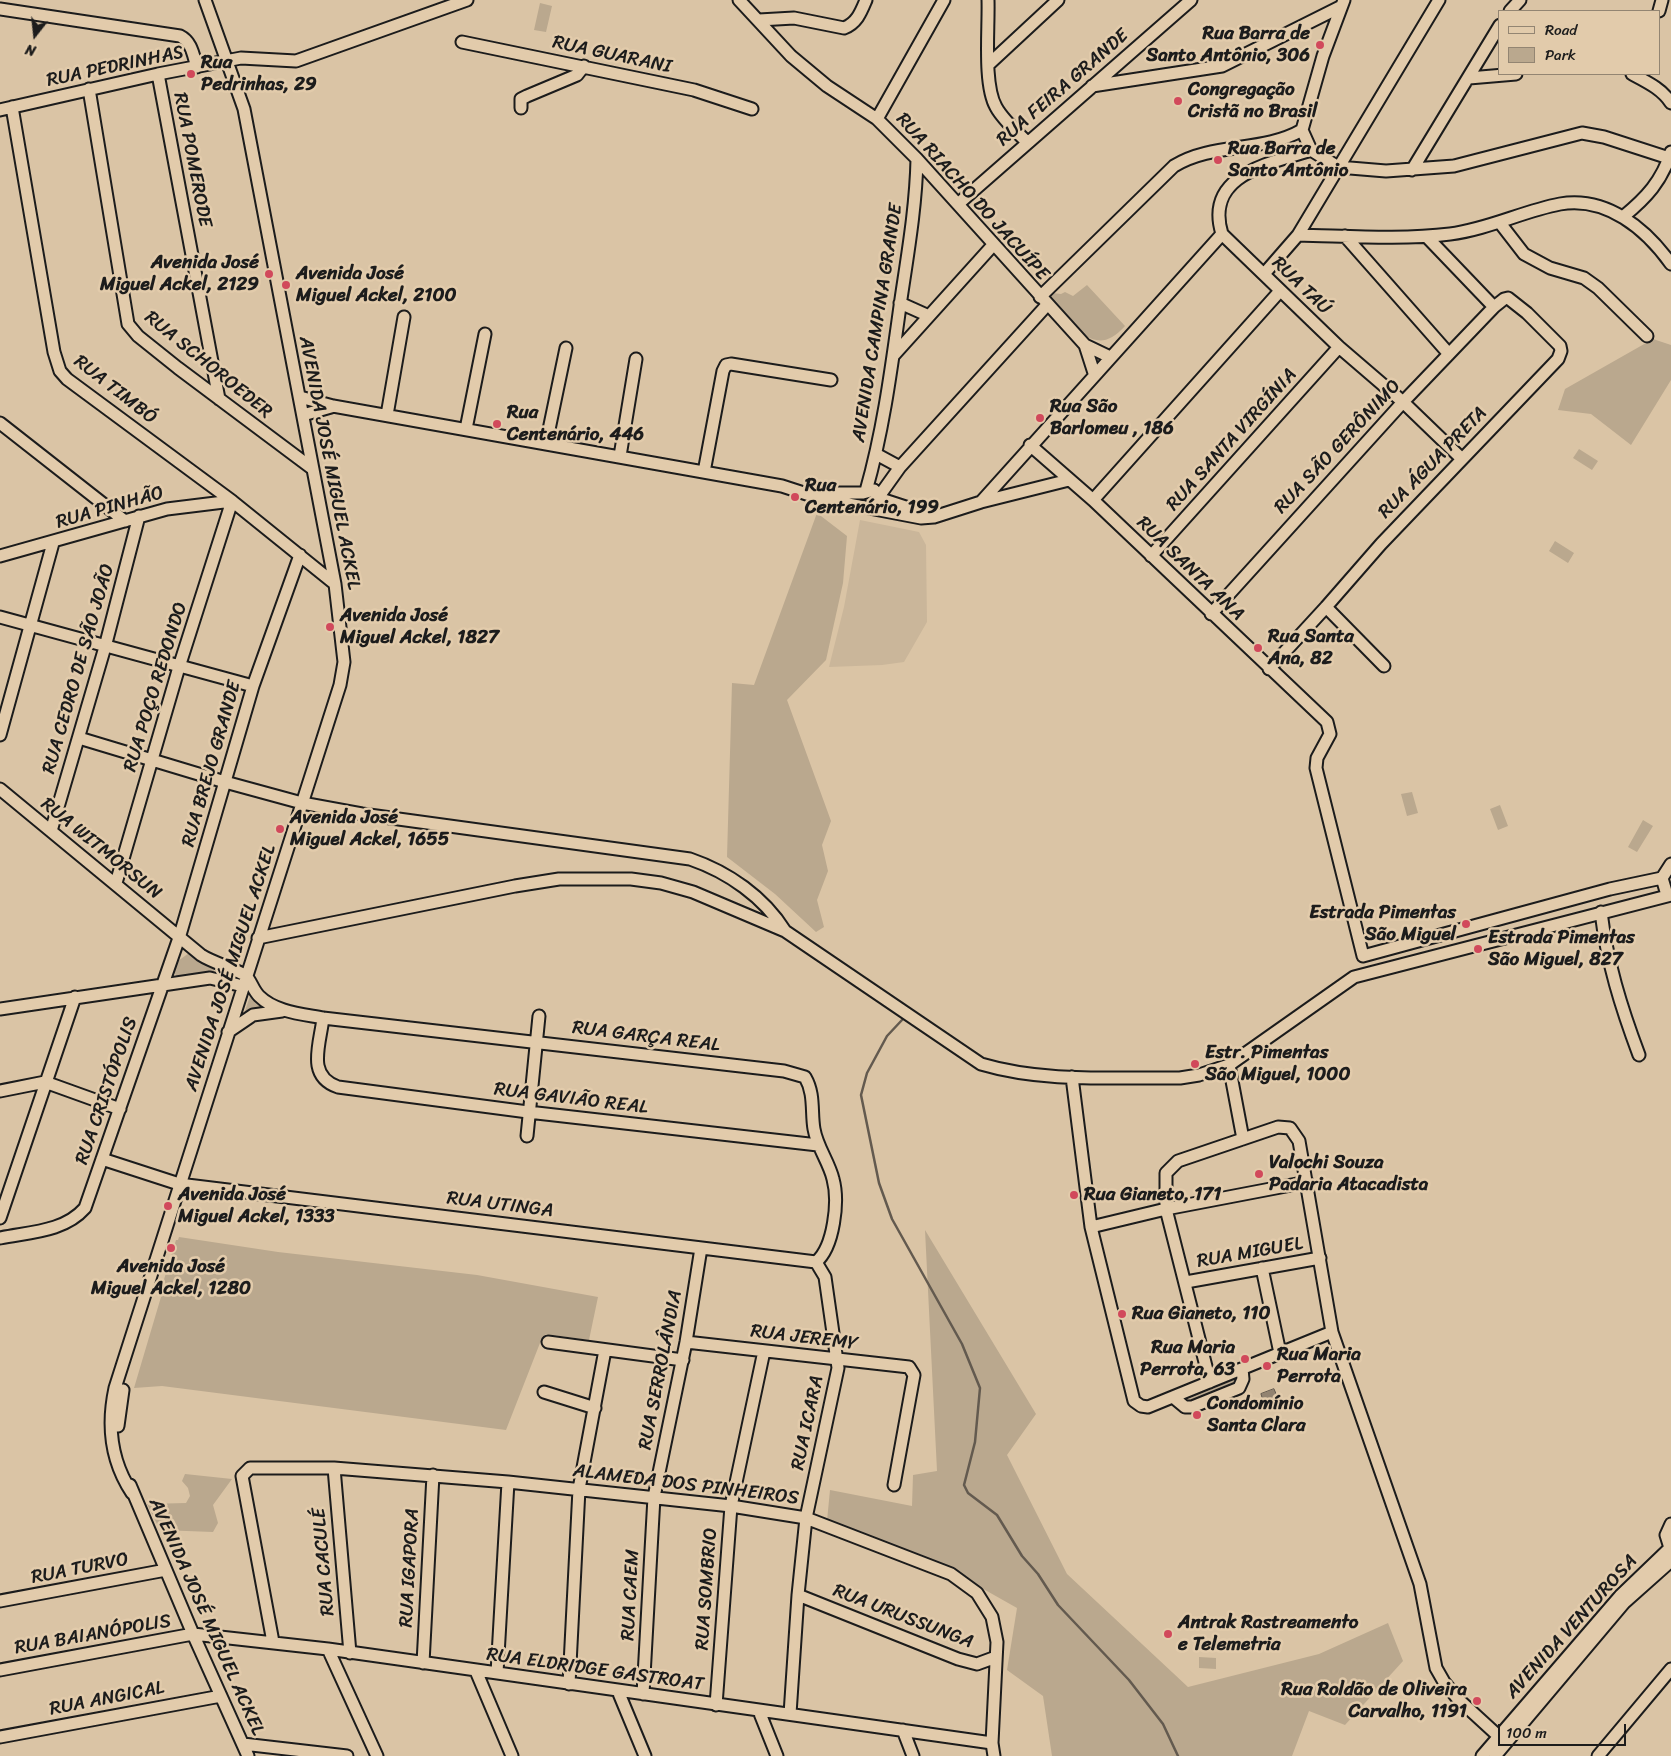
<!DOCTYPE html>
<meta charset="utf-8">
<style>
body{margin:0}
#map{position:relative;width:1671px;height:1756px;overflow:hidden;background:#dac4a5;font-family:Sriracha,sans-serif}
canvas{display:block}
.legend{position:absolute;left:1498px;top:10px;width:162px;height:65px;box-sizing:border-box;background:#e2cbab;border:1px solid #938572;margin:0;padding:6px 9px;list-style:none;font-size:15px;color:#1c1c1c}
.legend li{display:flex;align-items:center;gap:10px;height:25px}
.legend b{width:25px;border:1px solid #938572}
.north{position:absolute;left:10px;top:10px;width:50px;height:50px;-webkit-text-stroke:4px #e2cbab;paint-order:stroke;rotate:196deg;font-size:14px;font-weight:700;line-height:20px;text-align:center;color:#1c1c1c}
.north::after{content:'';display:block;margin:auto;width:18px;height:22px;background:#1c1c1c;clip-path:polygon(50% 0,100% 100%,50% 72%,0 100%)}
.scale{position:absolute;left:1498px;top:1724px;width:128px;height:22px;box-sizing:border-box;border:2px solid #1c1c1c;border-top:0;padding-left:6px;font-size:15px;line-height:18px;white-space:nowrap;color:#1c1c1c;-webkit-text-stroke:4px #e2cbab;paint-order:stroke}
</style>
<div id="map">
<canvas width="1671" height="1756"></canvas>
<ul class="legend">
<li><b style="height:6px;background:#e2cbab"></b>Road</li>
<li><b style="height:14px;background:#baa88e"></b>Park</li>
</ul>
<div class="north">N</div>
<div class="scale">100 m</div>
</div>
<script>
const context = document.querySelector('canvas').getContext('2d');
context.lineJoin = 'round';
function fillPath(path, color) {
  context.fillStyle = color;
  context.fill(path, 'evenodd');
}
function strokePath(path, color, width, dash) {
  context.strokeStyle = color;
  context.lineWidth = width;
  context.lineCap = dash ? 'butt' : 'round';
  context.setLineDash(dash || []);
  context.stroke(path);
}
function label(font, color, halo, rows, align = 'center') {
  context.font = font + ' Sriracha,sans-serif';
  context.lineWidth = 5;
  context.setLineDash([]);
  context.textBaseline = 'middle';
  context.strokeStyle = halo;
  context.fillStyle = color;
  for (const [text, x, y, turn = 0] of rows) {
    context.save();
    context.translate(x, y);
    context.rotate((+turn || 0) * Math.PI / 180);
    context.textAlign = isNaN(turn) ? turn : align;
    if (halo) context.strokeText(text, 0, 0);
    context.fillText(text, 0, 0);
    context.restore();
  }
}
const built = new Path2D(`
 M860,520L919,532L926,545L927,622L904,662L882,665L829,667L844,607Z`);
const green = new Path2D(`
 M540,3L552,6L546,32L534,30Z
 M1087,285L1125,326C1093,363 1070,320 1049,296L1052,293L1061,294L1065,292L1073,296Z
 M1653,339L1671,345V380L1631,445L1591,414L1558,410L1565,389Z
 M1579,449L1598,461L1592,470L1573,458Z
 M817,513L847,536L843,583L826,660L787,700L831,821L822,845L828,871L817,900L824,927L816,932L775,894L727,857L732,683L754,685Z
 M1555,541L1574,553L1568,563L1549,551Z
 M1412,792L1418,813L1407,816L1401,794Z
 M1500,805L1508,826L1498,830L1490,809Z
 M1643,820L1653,826L1637,852L1628,847Z
 M189,953L215,969L212,974L178,977L174,973L178,961Z
 M250,996L264,1008L245,1016L244,1014Z
 M925,1230L1036,1414L1007,1455L1067,1574L1188,1687L1319,1654L1388,1623L1403,1661L1345,1725L1309,1711L1292,1756H1052L1043,1696L1007,1670L1017,1608L932,1560L827,1521L830,1490L912,1506L913,1475L937,1471Z
 M179,1237L278,1252L477,1275L598,1297L589,1340L546,1334L540,1343L506,1430L162,1386L134,1388L161,1297L159,1296L176,1240H178Z
 M1240,1377L1238,1383L1190,1405L1182,1402Z
 M185,1474L232,1479L213,1505L218,1523L213,1532L160,1530L147,1504L186,1503L190,1496L188,1488L182,1481Z
 M1199,1657L1216,1658V1669L1199,1668Z`);
const water = new Path2D(`
 M1274,1389L1277,1396L1263,1401L1261,1394Z`);
const stream = new Path2D(`
 M902,1020L887,1036L867,1073L861,1095L879,1183L892,1219L962,1344L980,1388L975,1442L964,1485L968,1493L997,1515L1022,1556L1038,1574L1058,1605L1129,1680L1163,1724L1178,1756`);
const minor = new Path2D(`
 M739,0L791,56L827,86L877,119L917,159L1085,345L1094,373
 M988,0C989,28 983,84 996,107C1003,120 1017,132 1027,142
 M0,9L180,36C192,42 193,55 197,67
 M1510,11L1520,0
 M1659,11L1662,0
 M759,20L794,18L844,28C857,23 861,12 866,0
 M462,42L694,90L752,109
 M988,65L1058,0
 M158,74L219,399
 M1632,74C1647,82 1662,89 1671,103
 M1469,78L1516,74
 M1092,86L1222,66L1340,7
 M89,89L128,324L138,336L178,368L313,469
 M12,107L54,352L60,371L67,379L232,501L335,584
 M521,108V99L527,96L577,75L584,66
 M0,110L158,74L241,58L296,61L467,0
 M877,119L944,0
 M1302,130L1311,150L1338,167L1386,171L1454,166L1582,133L1604,137L1669,158
 M1311,150C1268,164 1204,175 1222,234L1339,347L1403,402L1461,458
 M1412,170L1500,25
 M958,204L1191,0
 M1624,216C1646,198 1662,181 1671,152
 M1500,223L1524,254L1550,268L1584,278L1598,288L1647,336
 M1298,235C1348,236 1401,240 1450,234C1489,229 1523,211 1560,204C1607,196 1646,229 1671,264
 M1345,236L1449,354
 M1426,236L1494,307
 M1264,274L1298,235L1439,0
 M1040,297L1174,166C1213,142 1262,153 1302,130L1323,56L1344,0
 M900,303L929,316
 M1085,345L1110,357
 M893,356L994,244
 M300,397L333,406L782,486L822,499L921,518L934,517L981,502L1069,480
 M303,415L331,407
 M387,415L404,317
 M0,423L125,521
 M466,429L485,334
 M546,444L566,348
 M1030,445L1093,500L1327,722L1330,734L1317,758L1316,768L1363,956
 M876,454L900,467
 M620,456L636,359
 M704,472L723,371L726,365L731,364L831,380
 M866,491C884,428 892,363 901,299C908,252 916,206 917,159
 M817,493H863L874,490L881,499L930,515
 M880,495L900,467L1047,305
 M1093,500L1280,291
 M981,502L1222,234
 M0,556L167,509L232,501
 M1151,556L1339,347
 M1326,607L1384,666
 M1211,614L1403,402L1494,307L1504,299L1508,298L1527,313L1560,346L1561,351L1558,359L1381,544L1326,607L1269,669
 M0,617L253,686
 M0,735L53,543
 M79,738L225,782L302,803L362,814L690,859C728,872 764,897 785,931
 M0,789L201,955C213,963 239,970 246,976C251,981 253,990 259,996C275,1012 302,1014 323,1018L784,1071L805,1077C815,1094 811,1112 814,1129C817,1147 829,1162 833,1179C839,1201 834,1247 816,1262
 M51,831L105,647L139,516
 M116,883L179,667L232,501
 M1667,895L1662,878L1671,864
 M1601,912C1607,962 1621,1007 1639,1055
 M258,938L515,886L559,879H631L661,883L693,892L785,931L981,1064C1045,1083 1114,1077 1180,1078L1199,1075L1229,1065L1354,977L1671,895
 M1363,956L1610,889L1662,878
 M0,1009L210,978L243,986
 M323,1018C320,1045 306,1076 338,1087L528,1112L818,1145
 M228,1032L253,1015L282,1011
 M1229,1065L1243,1139
 M1072,1077L1091,1227L1134,1401L1141,1406L1148,1407L1332,1332
 M0,1091L45,1082L120,1109
 M527,1136L539,1016
 M102,1159L179,1184L816,1262
 M0,1218L75,997
 M1091,1227L1166,1209L1307,1182
 M0,1238C29,1232 64,1232 85,1208L180,935L253,686L300,555
 M1262,1268L1280,1353
 M1186,1282L1320,1258
 M548,1342L683,1360
 M686,1342L909,1367L914,1375L894,1485
 M1210,1382L1166,1209V1173L1178,1161L1278,1127L1290,1128L1299,1141L1332,1332L1420,1584L1436,1668L1444,1682L1458,1699L1506,1743
 M544,1392L595,1408
 M1173,1397L1185,1407H1192L1239,1388L1243,1379L1242,1369
 M118,1426L123,1390
 M334,1468L350,1653
 M130,1485L193,1634L248,1756
 M132,1493C110,1460 107,1425 115,1388L340,685L344,662L335,584L244,109L205,0
 M1671,1524L1666,1535L1671,1551
 M798,1595L958,1659L977,1664L996,1657
 M0,1601L166,1570
 M273,1642L242,1476L250,1468H334L508,1482L731,1506L806,1518L951,1574L977,1593L992,1617L997,1642L992,1743L994,1756
 M328,1649L377,1756
 M423,1663L433,1475
 M0,1670L193,1634L328,1649L992,1743
 M476,1671L512,1756
 M497,1673L508,1482
 M569,1684L579,1489L605,1350
 M618,1691L645,1756
 M643,1694L654,1497L686,1342L701,1248
 M716,1705L731,1506L764,1351
 M759,1711L777,1756
 M790,1714L798,1595L806,1518L838,1368L825,1277L816,1262
 M903,1730L913,1756
 M0,1737L221,1696
 M243,1744L347,1756
 M1482,1756L1620,1596L1671,1547
 M1495,1756L1624,1603L1671,1561
 M1598,1756L1671,1669`);
const markers = [
 [1320,45,5,"#d1495b"],
 [191,74,5,"#d1495b"],
 [1178,101,5,"#d1495b"],
 [1218,160,5,"#d1495b"],
 [269,274,5,"#d1495b"],
 [286,285,5,"#d1495b"],
 [1040,418,5,"#d1495b"],
 [497,424,5,"#d1495b"],
 [795,497,5,"#d1495b"],
 [330,627,5,"#d1495b"],
 [1258,648,5,"#d1495b"],
 [280,829,5,"#d1495b"],
 [1466,924,5,"#d1495b"],
 [1478,949,5,"#d1495b"],
 [1195,1064,5,"#d1495b"],
 [1259,1174,5,"#d1495b"],
 [1074,1195,5,"#d1495b"],
 [168,1206,5,"#d1495b"],
 [171,1248,5,"#d1495b"],
 [1122,1314,5,"#d1495b"],
 [1245,1359,5,"#d1495b"],
 [1267,1366,5,"#d1495b"],
 [1197,1415,5,"#d1495b"],
 [1168,1634,5,"#d1495b"],
 [1477,1701,5,"#d1495b"]
];
const poiNames = [
 ["Rua Barra de",1310,34,"right"],
 ["Santo Antônio, 306",1310,56,"right"],
 ["Rua",201,63],
 ["Pedrinhas, 29",201,85],
 ["Congregação",1188,90],
 ["Cristã no Brasil",1188,112],
 ["Rua Barra de",1228,149],
 ["Santo Antônio",1228,171],
 ["Avenida José",259,263,"right"],
 ["Miguel Ackel, 2129",259,285,"right"],
 ["Avenida José",296,274],
 ["Miguel Ackel, 2100",296,296],
 ["Rua São",1050,407],
 ["Barlomeu , 186",1050,429],
 ["Rua",507,413],
 ["Centenário, 446",507,435],
 ["Rua",805,486],
 ["Centenário, 199",805,508],
 ["Avenida José",340,616],
 ["Miguel Ackel, 1827",340,638],
 ["Rua Santa",1268,637],
 ["Ana, 82",1268,659],
 ["Avenida José",290,818],
 ["Miguel Ackel, 1655",290,840],
 ["Estrada Pimentas",1456,913,"right"],
 ["São Miguel",1456,935,"right"],
 ["Estrada Pimentas",1488,938],
 ["São Miguel, 827",1488,960],
 ["Estr. Pimentas",1205,1053],
 ["São Miguel, 1000",1205,1075],
 ["Valochi Souza",1269,1163],
 ["Padaria Atacadista",1269,1185],
 ["Avenida José",178,1195],
 ["Miguel Ackel, 1333",178,1217],
 ["Rua Gianeto, 171",1084,1195],
 ["Avenida José",171,1267,"center"],
 ["Miguel Ackel, 1280",171,1289,"center"],
 ["Rua Gianeto, 110",1132,1314],
 ["Rua Maria",1235,1348,"right"],
 ["Perrota, 63",1235,1370,"right"],
 ["Rua Maria",1277,1355],
 ["Perrota",1277,1377],
 ["Condomínio",1207,1404],
 ["Santa Clara",1207,1426],
 ["Antrak Rastreamento",1178,1623],
 ["e Telemetria",1178,1645],
 ["Rua Roldão de Oliveira",1467,1690,"right"],
 ["Carvalho, 1191",1467,1712,"right"]
];
const streetNames = [
 ["RUA GUARANI",612,55,12],
 ["RUA PEDRINHAS",115,67,-12],
 ["RUA FEIRA GRANDE",1063,88,-41],
 ["RUA POMERODE",192,160,79],
 ["RUA RIACHO DO JACUÍPE",972,197,48],
 ["RUA TAÚ",1301,286,44],
 ["AVENIDA CAMPINA GRANDE",878,323,-81],
 ["RUA SCHOROEDER",208,365,39],
 ["RUA TIMBÓ",115,390,38],
 ["RUA SANTA VIRGÍNIA",1232,440,-48],
 ["RUA SÃO GERÔNIMO",1338,447,-47],
 ["AVENIDA JOSÉ MIGUEL ACKEL",329,463,79],
 ["RUA ÁGUA PRETA",1433,463,-46],
 ["RUA PINHÃO",110,508,-16],
 ["RUA SANTA ANA",1190,569,44],
 ["RUA CEDRO DE SÃO JOÃO",79,669,-74],
 ["RUA POÇO REDONDO",156,687,-73],
 ["RUA BREJO GRANDE",212,764,-74],
 ["RUA WITMORSUN",101,849,39],
 ["AVENIDA JOSÉ MIGUEL ACKEL",231,968,-72],
 ["RUA GARÇA REAL",646,1037,7],
 ["RUA CRISTÓPOLIS",107,1091,-71],
 ["RUA GAVIÃO REAL",571,1099,7],
 ["RUA UTINGA",500,1205,7],
 ["RUA MIGUEL",1250,1253,-10],
 ["RUA JEREMY",804,1338,7],
 ["RUA SERROLÂNDIA",661,1370,-79],
 ["RUA ICARA",808,1423,-78],
 ["ALAMEDA DOS PINHEIROS",686,1485,7],
 ["RUA CACULÉ",324,1562,-95],
 ["RUA IGAPORA",410,1568,-87],
 ["RUA TURVO",80,1569,-11],
 ["RUA SOMBRIO",707,1589,-86],
 ["RUA CAEM",631,1595,-87],
 ["AVENIDA JOSÉ MIGUEL ACKEL",206,1617,66],
 ["RUA URUSSUNGA",903,1617,21],
 ["AVENIDA VENTUROSA",1572,1627,-48],
 ["RUA BAIANÓPOLIS",93,1635,-10],
 ["RUA ELDRIDGE GASTROAT",595,1670,8],
 ["RUA ANGICAL",107,1699,-11]
];
fillPath(built, '#cab69a');
fillPath(green, '#baa88e');
fillPath(water, '#928371');
strokePath(water, '#635a4f', 1);
strokePath(stream, '#635a4f', 2.5);
strokePath(minor, '#1c1c1c', 15);
strokePath(minor, '#e2cbab', 11);
for (const [x, y, r, color] of markers) {
  const dot = new Path2D();
  dot.arc(x, y, r, 0, 2 * Math.PI);
  context.fillStyle = color;
  context.fill(dot);
  strokePath(dot, '#e2cbab', 2);
}
label('bold 19px', '#1c1c1c', '#e2cbab', poiNames, 'left');
label('19px', '#1c1c1c', '#e2cbab', streetNames);
</script>
